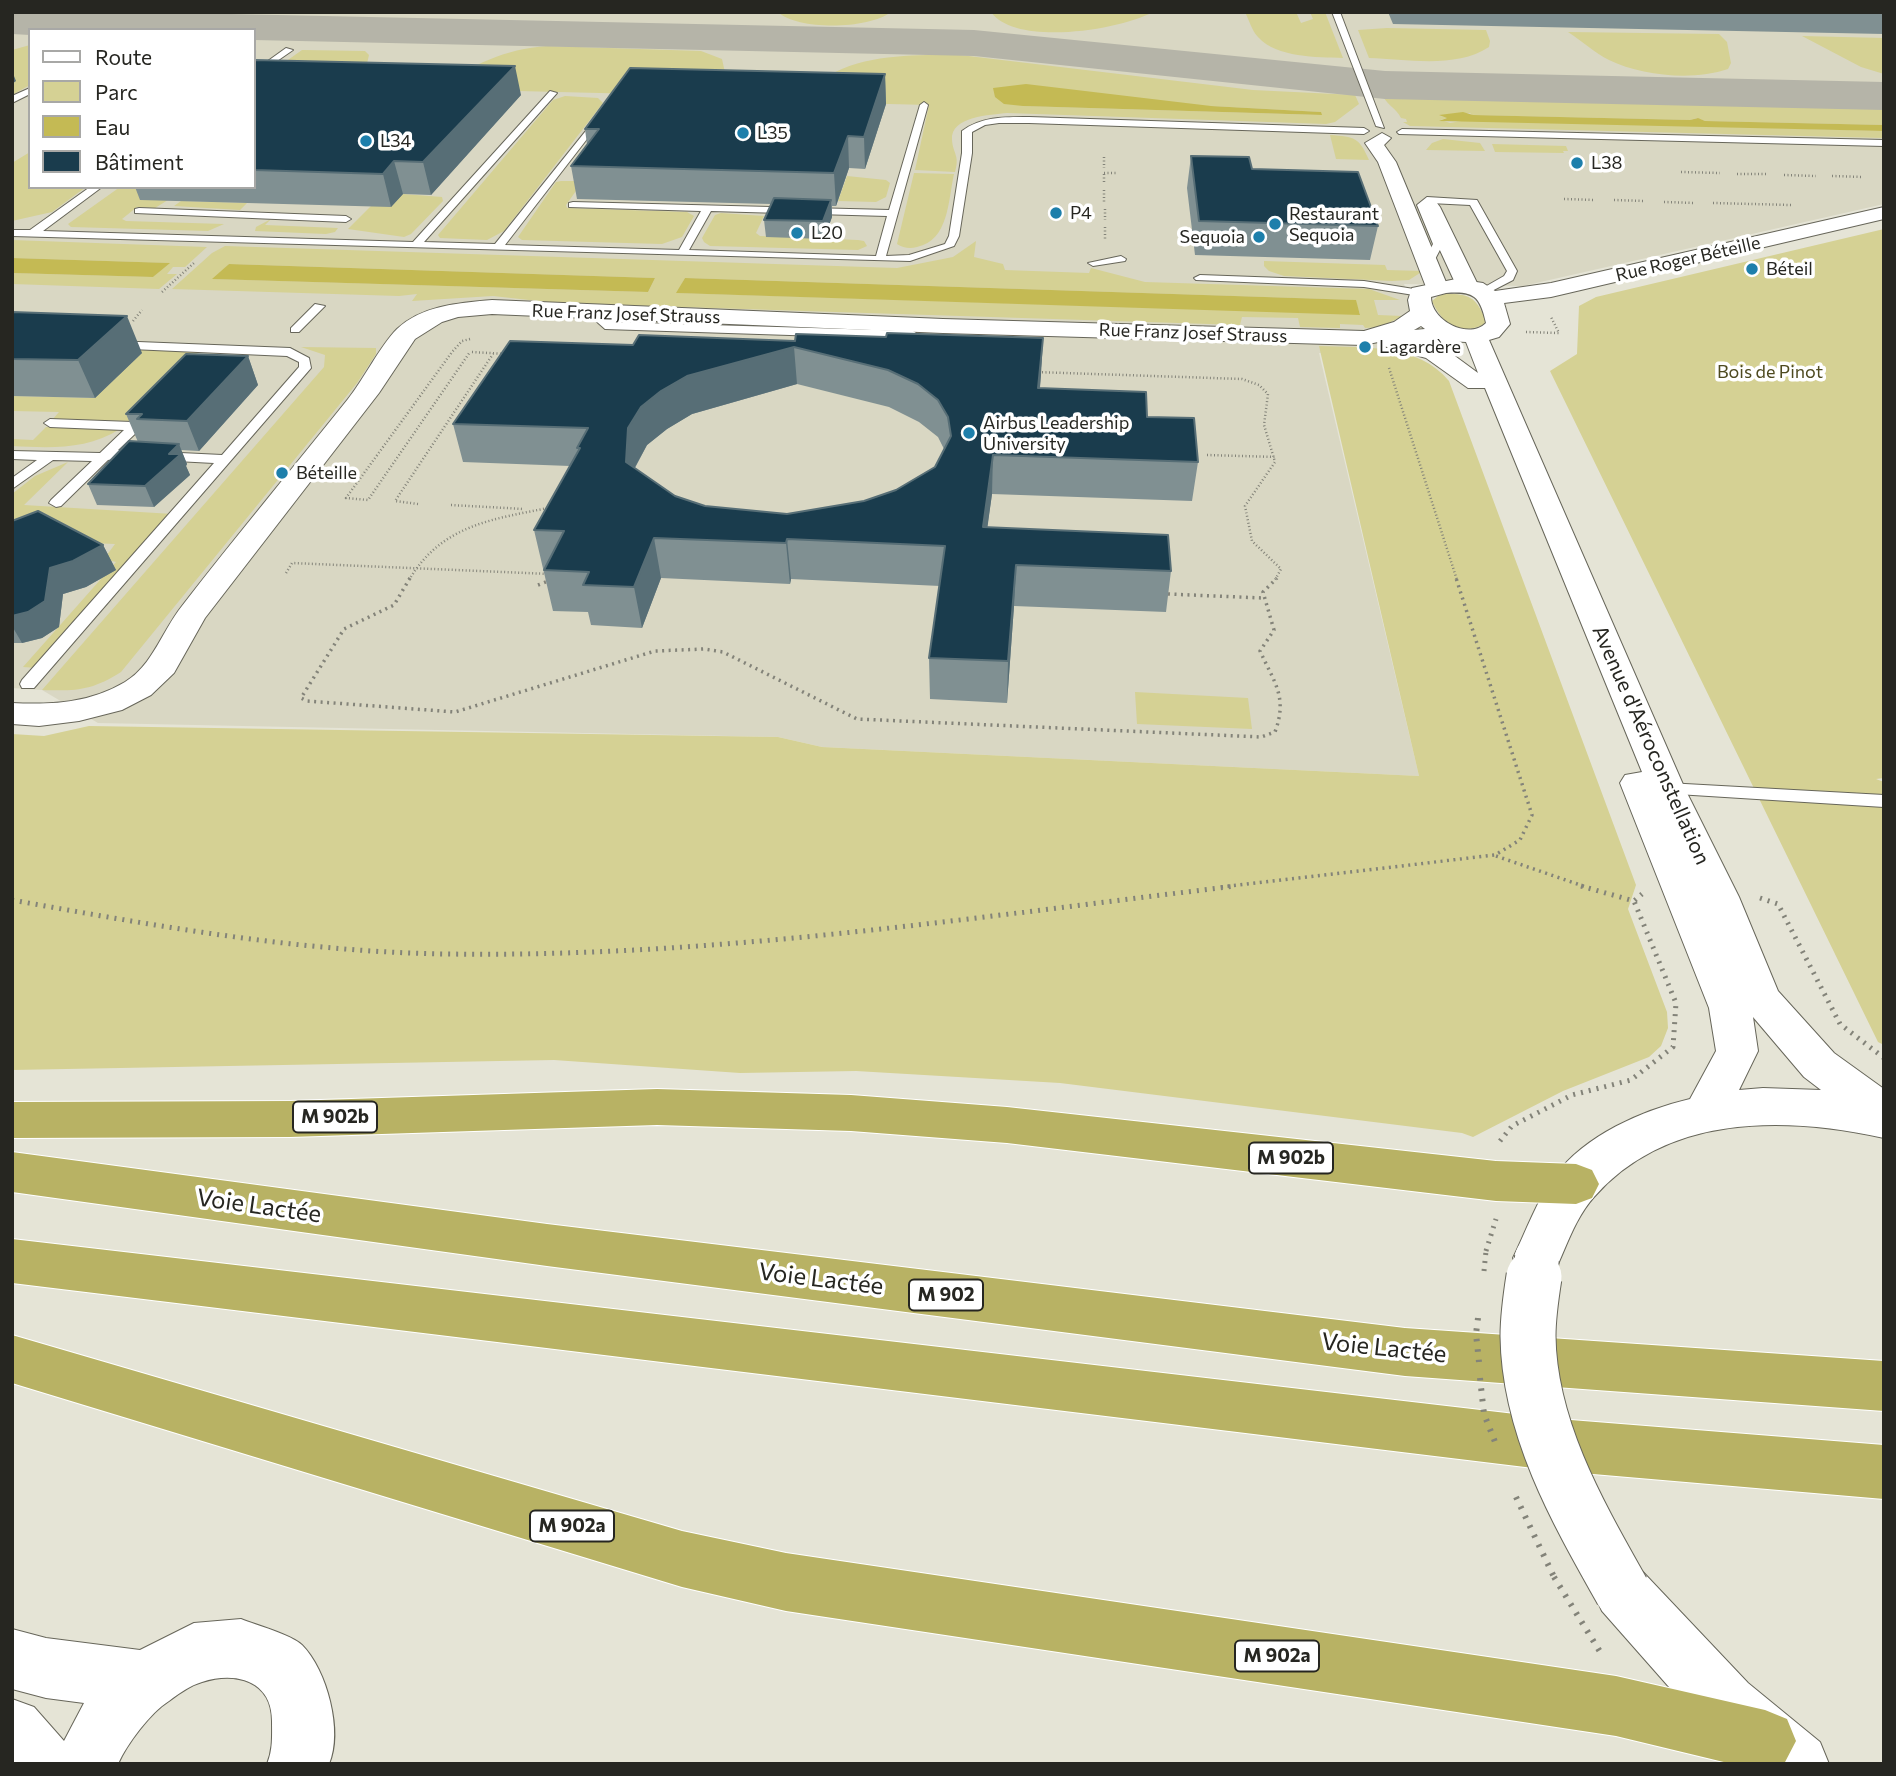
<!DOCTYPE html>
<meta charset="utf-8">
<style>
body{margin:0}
#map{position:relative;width:1896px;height:1776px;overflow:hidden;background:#e5e4d6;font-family:Commissioner,sans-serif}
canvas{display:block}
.frame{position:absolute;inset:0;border:14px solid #262621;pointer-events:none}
.legend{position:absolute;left:28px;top:28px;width:228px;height:161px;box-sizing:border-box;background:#fff;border:2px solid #a8a8a6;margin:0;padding:9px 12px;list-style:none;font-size:21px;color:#262621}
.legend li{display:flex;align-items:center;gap:14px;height:35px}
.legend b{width:35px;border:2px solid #a8a8a6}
</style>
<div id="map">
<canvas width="1896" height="1776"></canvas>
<div class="frame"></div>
<ul class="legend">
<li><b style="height:9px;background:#fff"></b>Route</li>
<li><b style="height:19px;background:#d5d194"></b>Parc</li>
<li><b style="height:19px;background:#c4ba54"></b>Eau</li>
<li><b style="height:19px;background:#1a3c4d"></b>Bâtiment</li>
</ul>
</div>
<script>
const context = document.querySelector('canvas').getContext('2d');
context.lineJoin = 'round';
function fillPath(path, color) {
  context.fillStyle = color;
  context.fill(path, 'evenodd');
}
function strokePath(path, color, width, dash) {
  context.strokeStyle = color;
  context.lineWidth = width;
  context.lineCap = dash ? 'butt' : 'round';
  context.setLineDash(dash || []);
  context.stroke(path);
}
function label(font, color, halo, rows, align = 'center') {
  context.font = font + ' Commissioner,sans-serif';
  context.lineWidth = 7;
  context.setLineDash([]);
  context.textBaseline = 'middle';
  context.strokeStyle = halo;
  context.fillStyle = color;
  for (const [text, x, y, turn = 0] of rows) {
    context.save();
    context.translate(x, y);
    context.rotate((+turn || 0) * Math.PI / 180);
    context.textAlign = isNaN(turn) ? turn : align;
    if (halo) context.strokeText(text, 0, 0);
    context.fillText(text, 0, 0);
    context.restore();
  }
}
const built = new Path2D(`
 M12,12H1884V204L1523,286L1404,284L1431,358L1319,353L1419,776L822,747L778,737L98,723L42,690L12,688ZM30,30H254V187H30Z`);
const green = new Path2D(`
 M778,12H891C870,29 798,31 778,12Z
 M991,12H1153C1120,30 1016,47 991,12Z
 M1245,12H1296L1301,23L1313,19L1310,12H1325L1343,58C1317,57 1277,58 1258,37C1252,31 1249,20 1245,12Z
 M1387,28L1486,30L1490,41L1489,47C1456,69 1406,59 1369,58L1358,30Z
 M1568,32L1719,34L1727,42L1731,63L1728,69C1693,81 1642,76 1609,60C1595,53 1582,41 1568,32Z
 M1802,36L1884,38V74L1861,67Z
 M30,45V85L12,95V84L15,82L12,81V50Z
 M547,46L701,51L722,59L728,86L721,96L437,89C471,65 505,49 547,46Z
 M302,50L365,51L369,55L366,68L254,84Z
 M960,55L1253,90L1355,95L1359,104L1335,122L1326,124L1007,113C991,115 950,116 952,140C953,154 960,155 955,172L915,170L929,105L809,102C813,95 817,84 824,79C860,53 918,55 960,55ZM1023,106H1211L1321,112V115Z
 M565,96L598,98L603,103L504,231L487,240L440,238L438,235L553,100Z
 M1383,96L1884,107V125L1705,121L1697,118L1690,120L1472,115L1470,113L1439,116L1449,117L1441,120L1450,123L1467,120L1884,131V138L1410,126L1403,122H1407L1406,119L1401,118C1396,108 1388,106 1383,96Z
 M1330,135C1355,137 1359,137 1369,160L1336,159Z
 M1443,139L1480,143L1485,151L1426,150L1432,143Z
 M1492,144L1566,146L1568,151H1563L1564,153L1495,152Z
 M30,152V187H86L52,212L12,221V163Z
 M914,173L954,174C948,201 949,240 917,247C910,249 903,248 897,244Z
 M847,176L886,180L890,183L886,197L876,202L838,201Z
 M561,181H583L566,205L567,208L687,212L694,216L682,237L662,244L522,240L518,237L556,182Z
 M120,187H154L168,200L155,208L137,207L122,219L126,221L224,224L208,231L71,227L68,224Z
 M403,194L442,197L443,201L411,234L404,237L348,229L371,206Z
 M181,201L247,203L240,210L174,206Z
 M721,213L764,216L756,233L760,236L858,240L864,241L867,246L858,250L710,246L704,242L702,238L715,215Z
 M271,219L265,225L338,228L335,232L326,234L255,231L256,227Z
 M1884,229V778L1876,779L1884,782V1045L1878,1042L1550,371L1577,354L1579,306L1596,297Z
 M12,240L207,247L185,267H173L167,274H177L159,289L12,284V273L153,277L169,263L12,258Z
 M976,241L974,257L1003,264L1005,270L1089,273L1091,268L1145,282L1369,289L1400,300H1374L1378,315L1403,316L1380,327L1365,328L1363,325L1340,324V328L1300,327L1298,318L1242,317L1240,325L556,303L493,296L412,301L417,294L399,296L172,289L212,253L225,246L897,268L953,257ZM229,264L655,278L648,292L214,279ZM685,278L1355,300L1360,314L677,293Z
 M1264,261L1385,265L1387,270L1423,271L1409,280L1392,281L1284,276L1269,271L1264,266Z
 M1445,294C1470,293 1477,298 1486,321L1483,325C1457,336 1442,323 1432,301L1438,296Z
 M12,344L200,351L129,421L53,419L59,412L12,411V396L95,398L141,353Z
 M1319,346C1363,348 1418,343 1449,381L1636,885L1628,909L1667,1012L1668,1028L1661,1046L1649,1057L1563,1091L1473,1137L1462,1133L1060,1083L856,1071L740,1073L554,1060L12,1070V734L44,736L89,726L778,737L822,747L1419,776Z
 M301,347L376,348V354L357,383L121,672C91,691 76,691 42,690L324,367L325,355Z
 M46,427L120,429C87,450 50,448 12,446V439L33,440Z
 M68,462L24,505L173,514L37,668L23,667L116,562L104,559L115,544L90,543C71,522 37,535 12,540V494L35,476Z
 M1135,692L1248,698L1252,729L1137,724Z`);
const water = new Path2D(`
 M1026,84L1211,106L1321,112L1322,115L1023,106L1004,104L995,97L993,88Z
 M1463,112L1473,115L1690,120L1698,118L1705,121L1884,125V131L1439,121L1447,118L1439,115Z
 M12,258L170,263L153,277L12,273Z
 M229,264L655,278L648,292L212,279Z
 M685,278L1356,300L1360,315L676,293Z`);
const taxiway = new Path2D(`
 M12,12H138L974,30L1385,71L1884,82V110L1385,99L974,56L254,40V30H30V35L12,34Z`);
const pathFar3 = new Path2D(`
 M1104,157V168
 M1681,172L1720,173
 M1104,173H1117
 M1104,174V184
 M1737,174H1767
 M1784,175L1816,176
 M1832,176L1863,177
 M1104,190V202
 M1564,199L1595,200
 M1614,200L1644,201
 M1664,202L1695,203
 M1713,203L1791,205
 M1105,209V220
 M1105,227V239
 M162,292L195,262
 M133,321L142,310
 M1526,332L1559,333L1551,317
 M470,339L462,341L452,352L346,498L368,500L470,352
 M472,352L506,354
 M1389,368L1457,580
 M1035,372L1242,379L1259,385L1268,394L1264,425L1275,462L1245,506L1252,541L1281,569L1275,580
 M1207,455L1276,457
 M418,504L395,501L493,354
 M451,505L524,509
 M286,573L292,563L550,574
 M409,580C442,524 494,519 553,507`);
const pathFar2 = new Path2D(`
 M410,578L394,605L344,629L301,698L307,701L455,712L655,651L704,649L723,652L857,719L1261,737L1275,732C1288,697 1274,682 1260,651L1274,630L1263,592L1277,578
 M538,585L551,580
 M1168,594L1262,598
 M1496,856L1586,887
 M1221,887L1495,855L1520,840L1532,815L1456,578`);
const pathFar1 = new Path2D(`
 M1581,886L1634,901L1642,894
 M1760,898L1778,904L1840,1024L1884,1058
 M12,900C156,926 300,952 447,954C712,958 974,917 1236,886
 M1500,1141L1512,1126L1572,1095L1631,1080L1673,1047L1676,1003L1634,901
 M1486,1251L1496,1219`);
const path = new Path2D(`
 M1554,1577L1602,1655`);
const service = new Path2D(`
 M1332,12H1340L1384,128L1376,126Z
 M286,48L293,50L254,77V71Z
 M30,88V94L12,103V96Z
 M550,91L557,93L424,242L495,244L601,112L604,113V117L505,245L679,250L701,211L569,207V203L573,202L889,210L920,105L924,102L928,105L886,256L909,255L945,244L949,236L962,153V131C982,116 1006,117 1029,117L1364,128L1369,131L1364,134L1029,123H999L985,125L972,132V153L959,236L954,246L910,261L12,236V230H30L90,187H102L43,231L413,242ZM711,211L887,216L876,256L689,250Z
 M1402,129L1884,140V146L1399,134L1397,132Z
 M1427,197L1477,200L1517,271L1513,280L1486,294L1476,292L1504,276L1507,271L1470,205L1430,203L1427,205L1443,244L1432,265H1424L1423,263L1433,244L1417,205Z
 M139,208L346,216L351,219L346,222L135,213V209Z
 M1121,256L1126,259L1125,261L1093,266L1088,263Z
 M1200,275L1364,281L1420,290L1426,293L1420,296L1364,287L1196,280L1194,278Z
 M315,304L325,306L299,332H291V328Z
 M593,310L608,322L913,331L919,335L913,339L605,329L587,313Z
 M113,341L290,348L309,358L311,368L34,688H22L20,684L22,680L214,463L119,458L108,460L61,506L56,507L49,503L51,500L92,461L53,460L12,489V478L37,460L12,459V451L100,453L124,430L50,427L44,423L50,419L132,422L151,407L156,408V414L118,450L222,455L299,367V362L287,356L109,348L107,345Z
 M1667,783L1884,795V807L1661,793L1658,789L1661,785Z`);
const minor = new Path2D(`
 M1382,133L1391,138L1384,145L1396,162L1448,287L1445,292H1429L1426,287L1378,162L1365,143Z
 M1430,201L1437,203L1440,207L1479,287L1476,292H1460L1457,287L1420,207L1423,203Z
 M241,1619C256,1625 292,1635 302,1645C327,1670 343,1731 329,1764H267C273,1749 272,1737 272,1721C272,1681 236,1671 202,1682C191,1685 178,1694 169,1701C150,1713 127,1744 118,1764H12V1699L34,1707L64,1741L84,1703L46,1698L12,1689V1629L46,1638L140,1650L194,1623Z`);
const tertiary = new Path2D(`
 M1884,207V219L1551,297L1504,303L1510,324L1499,337L1489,340L1685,789L1739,897L1778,991L1834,1053L1884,1089V1138C1784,1116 1667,1114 1594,1197C1575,1218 1566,1248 1554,1273L1537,1280L1520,1273L1513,1258C1526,1231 1537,1200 1555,1176C1585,1135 1643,1110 1690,1099L1716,1051L1709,1008L1620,783L1625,775L1642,772L1485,388H1468L1426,358L1380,345L1378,342L1364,345L943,333L492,314L458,317L442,322L415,339L379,393L205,618L174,673L151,695L122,710L79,721L39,726L12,724V703C52,705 90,703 125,682C153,665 162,631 182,606C236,536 293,468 348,399C364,379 380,346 397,329C422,305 460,303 492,300L943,319L1364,331L1394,322L1410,311L1408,300L1412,288L1456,279L1483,283L1495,291L1551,283ZM1446,293C1474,291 1480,296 1486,323C1469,340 1431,321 1431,297ZM1421,326L1425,329L1414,330ZM1449,341L1466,342L1478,373L1444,348L1427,343ZM1753,1017L1804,1077L1821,1090L1763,1088L1739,1090L1758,1051Z
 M1622,1562L1642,1571L1748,1683L1820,1742L1829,1764H1747L1684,1704L1602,1611L1593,1591L1602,1571Z`);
const trunk = new Path2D(`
 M657,1089L851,1095L1007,1107L1496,1161L1576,1164L1592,1170L1599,1184L1592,1198L1576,1204L1496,1201L1007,1143L851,1131L657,1125L290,1137L12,1138V1102L290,1101Z
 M12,1152L547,1224L1405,1328L1884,1361V1411L1405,1376L547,1266L12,1192Z
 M12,1239L1558,1419L1884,1445V1499L1558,1471L12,1283Z
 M12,1335L682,1531L786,1553L1616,1676L1765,1710L1787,1719L1796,1741L1784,1764H1732L1616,1736L786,1611L682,1587L12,1383Z`);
const pathBridgeFar1 = new Path2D(`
 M1484,1271L1486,1251`);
const pathBridge = new Path2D(`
 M1478,1318L1476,1334L1479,1362
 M1480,1378L1484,1414L1497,1447
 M1516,1497L1554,1577`);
const tertiaryBridgeFar1 = new Path2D(`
 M1534,1279L1537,1258`);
const tertiaryBridge = new Path2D(`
 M1534,1277C1531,1296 1528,1316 1528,1336C1529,1428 1578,1513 1622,1591`);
const wall = new Path2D(`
 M1388,12H1884V34L1393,24Z
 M254,60L521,95L431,195L403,194L391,207L140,200L135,187H254Z
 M885,74L886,104L865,169L849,168L836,206H832V217L824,239L766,237L764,220L771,204L577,199L571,166L587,145L585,129Z
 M1191,156L1252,169L1378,226L1370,260L1195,255L1187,188Z
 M12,312L142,353L95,398L12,396Z
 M795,341L1041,375L1040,388L1147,417L1198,462L1192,501L992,494L987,528L1171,571L1166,612L1014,606L1007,703L930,699L929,658L940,586L791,579L790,584L661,578L642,628L591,625L588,612L553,611L534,530L570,466L463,462L453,424L633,345ZM797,384L889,407L919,422L938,437L944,449L935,467L896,490L864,501L787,514L705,506L675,496L635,468L647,445L667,429L692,414Z
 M248,356L258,385L199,451L181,450L187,464L186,466L190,475L154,507L97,505L88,484L138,442L126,414Z
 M12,521L103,545L116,570L86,587L63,594L59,627L42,638L22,643H12Z`);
const shadedWall = new Path2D(`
 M515,66L521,95L431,195L423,162Z
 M12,71L16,81L12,84Z
 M885,74L886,104L865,169L864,137Z
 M848,136L849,168L836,206L834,173Z
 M394,161L403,194L391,207L383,174Z
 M831,200L832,217L824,239L823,221Z
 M127,316L142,353L95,398L78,360Z
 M1043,338L1041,375L1036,426L1038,388Z
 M794,347L797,384L692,414L667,429L647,445L635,467L633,502L626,462L628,428L641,407L661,391L687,376Z
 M248,356L258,385L199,451L187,421Z
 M179,444L187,464L186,466L190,475L154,507L145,486L169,454Z
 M993,455L992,494L982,567L983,527Z
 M654,538L661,578L642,628L634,587Z
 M787,539L791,579L790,584L786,543Z
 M103,545L116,570L86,587L63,594L59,627L42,638L22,643L12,626V616L50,568Z
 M1016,565L1014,606L1007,703L1008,661Z`);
const building = new Path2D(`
 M1842,12H1884V13Z
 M254,60L515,66L423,162L394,161L383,174L254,170Z
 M630,68L885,74L864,137L848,136L834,173L571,166L599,129H585Z
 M1191,156L1249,157L1252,169L1358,172L1378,226L1199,221Z
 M774,198L831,200L823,221L764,220Z
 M12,312L127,316L78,360L12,359Z
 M887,333L1043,338L1038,388L1146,392L1147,417L1194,418L1198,462L993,455L983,527L1168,535L1171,571L1016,565L1008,661L929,658L945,546L787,539L786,543L654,538L634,587L583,585L589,572L544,570L564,531L534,530L580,448H577L588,428L453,424L510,341L633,345L639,335L795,341L796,334L886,337ZM794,347L888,370L918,384L938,400L948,417L951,436L935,467L896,490L864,501L787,514L705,506L675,496L626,462L628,428L641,407L661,391L687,376Z
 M186,354L248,356L187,421L137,419L142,414H126Z
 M129,441L179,444L169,454H181L145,486L88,484Z
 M38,511L103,545L73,561L50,568L45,601L28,612L12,616V521Z`);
const markers = [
 [743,133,7,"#1d7fab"],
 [366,141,7,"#1d7fab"],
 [1577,163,7,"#1d7fab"],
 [1056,213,7,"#1d7fab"],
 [1275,224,7,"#1d7fab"],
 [797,233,7,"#1d7fab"],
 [1259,237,7,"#1d7fab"],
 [1752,269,7,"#1d7fab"],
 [1365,347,7,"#1d7fab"],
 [969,433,7,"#1d7fab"],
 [282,473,7,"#1d7fab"]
];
const farPoinames = [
 ["L35",757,133],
 ["L34",380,141],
 ["L38",1591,163],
 ["P4",1070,213],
 ["Restaurant",1289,214],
 ["Sequoia",1289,235],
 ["L20",811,233],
 ["Sequoia",1245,237,"right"],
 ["Béteil",1766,269],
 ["Lagardère",1379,347],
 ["Airbus Leadership",983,423],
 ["University",983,444],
 ["Béteille",296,473]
];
const farStreetnames = [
 ["Rue Roger Béteille",1688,259,-13],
 ["Rue Franz Josef Strauss",626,314,2],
 ["Rue Franz Josef Strauss",1193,333,2]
];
const farParknames = [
 ["Bois de Pinot",1770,372]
];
const shields = [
 [335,1117,84],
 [1291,1158,84],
 [946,1295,74],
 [572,1526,84],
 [1277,1656,84]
];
const shieldNames = [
 ["M 902b",335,1117],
 ["M 902b",1291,1158],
 ["M 902",946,1295],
 ["M 902a",572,1526],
 ["M 902a",1277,1656]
];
const streetNames = [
 ["Avenue d'Aéroconstellation",1651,745,66]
];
const nearStreetnames = [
 ["Voie Lactée",259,1206,8],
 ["Voie Lactée",821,1279,7],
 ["Voie Lactée",1384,1348,6]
];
fillPath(built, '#d9d7c3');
fillPath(green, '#d5d194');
fillPath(water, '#c4ba54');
fillPath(taxiway, '#b5b4a8');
strokePath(service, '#67665a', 2);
strokePath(minor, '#67665a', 2);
strokePath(tertiary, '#67665a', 2);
strokePath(trunk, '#fff', 2);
strokePath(pathFar3, '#838379', 2.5, [1, 2.5]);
strokePath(pathFar2, '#838379', 3.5, [2, 4.5]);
strokePath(pathFar1, '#838379', 5, [2, 6]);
strokePath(path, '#838379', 6, [2.5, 8]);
fillPath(service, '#fff');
fillPath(minor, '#fff');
fillPath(tertiary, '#fff');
fillPath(trunk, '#b8b264');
strokePath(tertiaryBridgeFar1, '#67665a', 46, []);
strokePath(tertiaryBridge, '#67665a', 57, []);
strokePath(pathBridgeFar1, '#838379', 5, [2, 6]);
strokePath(pathBridge, '#838379', 6, [2.5, 8]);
strokePath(tertiaryBridgeFar1, '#fff', 44);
strokePath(tertiaryBridge, '#fff', 55);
fillPath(wall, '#809092');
fillPath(shadedWall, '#576e76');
fillPath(building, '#1a3c4d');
strokePath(building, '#576e76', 2);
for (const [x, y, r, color] of markers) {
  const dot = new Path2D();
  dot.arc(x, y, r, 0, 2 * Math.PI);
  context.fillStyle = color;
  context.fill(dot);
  strokePath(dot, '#fff', 2.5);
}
label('18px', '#262621', '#fff', farPoinames, 'left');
label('18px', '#262621', '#fff', farStreetnames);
label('18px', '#4e4a20', '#fff', farParknames);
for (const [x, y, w] of shields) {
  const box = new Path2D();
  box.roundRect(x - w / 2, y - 15.5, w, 31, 5);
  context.fillStyle = '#fff';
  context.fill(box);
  strokePath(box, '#262621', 2);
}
label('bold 19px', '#262621', null, shieldNames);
label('21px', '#262621', '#fff', streetNames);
label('24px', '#262621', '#fff', nearStreetnames);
</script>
